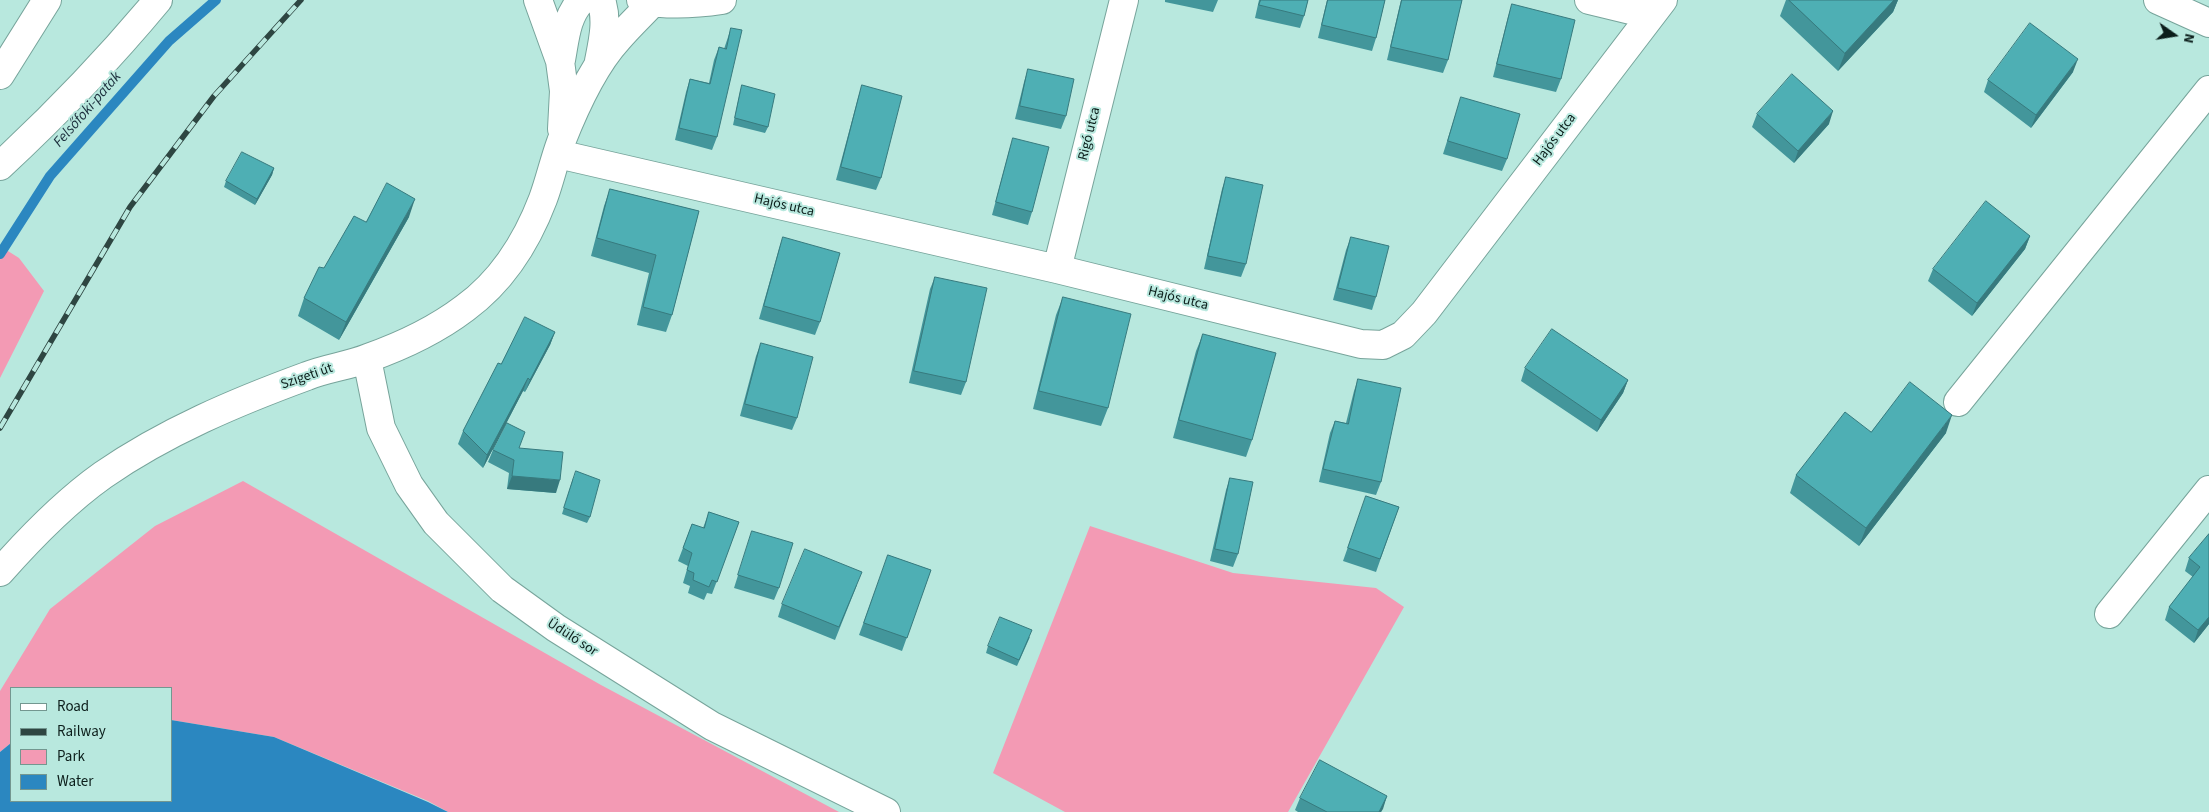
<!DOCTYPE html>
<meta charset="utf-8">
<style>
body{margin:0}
#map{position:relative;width:2209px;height:812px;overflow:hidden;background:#b8e8de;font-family:"Source Sans 3",sans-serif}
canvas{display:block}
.legend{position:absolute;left:10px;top:687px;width:162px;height:115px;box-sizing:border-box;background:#b8e8de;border:1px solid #739790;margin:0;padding:6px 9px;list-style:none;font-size:15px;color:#0b1d1a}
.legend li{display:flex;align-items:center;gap:10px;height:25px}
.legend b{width:25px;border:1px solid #739790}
.north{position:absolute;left:2149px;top:10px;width:50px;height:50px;-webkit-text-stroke:4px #b8e8de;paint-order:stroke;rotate:103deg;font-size:14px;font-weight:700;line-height:20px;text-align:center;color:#0b1d1a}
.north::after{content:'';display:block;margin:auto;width:18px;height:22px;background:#0b1d1a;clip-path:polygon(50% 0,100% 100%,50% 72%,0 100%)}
</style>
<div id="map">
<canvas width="2209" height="812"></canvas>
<ul class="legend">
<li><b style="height:6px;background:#fff"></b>Road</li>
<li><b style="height:6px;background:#2e4642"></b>Railway</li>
<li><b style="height:14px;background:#f39ab4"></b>Park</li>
<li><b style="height:14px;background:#2b87c0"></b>Water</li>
</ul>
<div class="north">N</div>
</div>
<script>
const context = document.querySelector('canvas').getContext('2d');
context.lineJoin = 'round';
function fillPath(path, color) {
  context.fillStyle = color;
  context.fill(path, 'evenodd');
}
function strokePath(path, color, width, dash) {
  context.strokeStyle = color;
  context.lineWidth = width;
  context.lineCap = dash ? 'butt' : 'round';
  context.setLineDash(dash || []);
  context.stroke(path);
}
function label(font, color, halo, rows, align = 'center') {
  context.font = font + ' "Source Sans 3",sans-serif';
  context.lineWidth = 4;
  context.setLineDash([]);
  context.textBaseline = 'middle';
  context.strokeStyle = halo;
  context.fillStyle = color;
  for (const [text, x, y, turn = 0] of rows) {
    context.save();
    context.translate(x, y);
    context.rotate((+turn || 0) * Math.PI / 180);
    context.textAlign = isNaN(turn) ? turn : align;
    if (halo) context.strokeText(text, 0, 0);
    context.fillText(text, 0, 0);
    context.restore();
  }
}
const green = new Path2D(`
 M0,246L19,258L44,291L0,378Z
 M243,481L601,685L839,812H448L428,801L274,737L171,720V688H11V743L0,752V691L50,609L155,526Z
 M1090,526L1233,573L1376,588L1404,607L1288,812H1065L993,773Z`);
const water = new Path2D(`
 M171,720L274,737L428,802L448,812H0V752L11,743V801H171Z`);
const stream = new Path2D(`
 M0,254L50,176L169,41L216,0`);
const minor = new Path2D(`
 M538,0L560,61L564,91L562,129
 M641,0C668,6 695,4 722,0
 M1589,0L1651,15
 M2158,0L2209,23
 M561,60C565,39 566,16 582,0
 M599,61C603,41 608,20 601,0
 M0,75L47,0
 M558,154L1057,269L1361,344L1383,345L1403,335L1424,313L1663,0
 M0,166C56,114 109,59 158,0
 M1057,269L1124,0
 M367,359L381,428L409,485L436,523L502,589L556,628L712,726L886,812
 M1958,402L2209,90
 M0,572C30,538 65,502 103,475C165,432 236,402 307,376C327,368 348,366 368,358C402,346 436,330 465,308C502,281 527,241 543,199C550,180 554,161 561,142C574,109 594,65 618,39C629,26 641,15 652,3
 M2109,614L2209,490`);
const rail = new Path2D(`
 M0,428L130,207L214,96L301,0`);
const wall = new Path2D(`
 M1165,0H1218L1213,12L1165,2Z
 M1259,0H1308L1304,16L1300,28L1255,18Z
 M1327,0H1385L1376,38L1372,51L1318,38Z
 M1401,0H1462L1448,60L1443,73L1387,60Z
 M1786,0H1898L1893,12L1838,71L1780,16Z
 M1512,4L1561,79L1556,92L1493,77L1508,17Z
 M731,28L717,137L712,150L675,140L686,92L690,79L709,83L714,60L719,47L724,49Z
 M1028,69L1066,116L1061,129L1015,119L1024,82Z
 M2073,72L2031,128L1984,92L1988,80Z
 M742,85L768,127L765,133L733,125L740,92Z
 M862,85L881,178L876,190L836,180L858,98Z
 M1461,97L1507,159L1502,171L1443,154Z
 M1757,114L1829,124L1794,163L1752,127Z
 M1013,138L1032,212L1028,225L992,215L1009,151Z
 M274,168L272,175L255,205L224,187L226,181Z
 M1226,177L1246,264L1241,277L1204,269L1222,189Z
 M610,189L699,211L672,315L666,332L637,325L649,273L591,256L604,206Z
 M409,217L339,340L298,316L304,298L324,268L366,222Z
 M2030,236L2025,249L1972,316L1928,281L1933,269Z
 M783,237L820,322L815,335L759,319L779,249Z
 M1351,237L1376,297L1372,310L1333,300L1346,250Z
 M935,277L966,382L961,395L909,383L930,289Z
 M1063,297L1108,408L1101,426L1033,409L1056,315Z
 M555,332L550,345L525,392L523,391L483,468L458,444L463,431L501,364Z
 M1203,334L1252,440L1246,457L1173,438L1196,351Z
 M761,343L797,418L792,430L740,416L756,356Z
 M1525,368L1628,380L1623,393L1597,432L1521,381Z
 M1358,379L1381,482L1376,495L1319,482L1330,433L1335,421L1346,423L1354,391Z
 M1871,432L1946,433L1859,546L1790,493L1796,475Z
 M519,448L556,493L507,489L509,473L488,462L493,450Z
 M573,478L590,517L587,523L562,514Z
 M1230,478L1238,554L1233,567L1210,561L1226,490Z
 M1366,496L1399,507L1376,572L1343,561Z
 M709,512L739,522L712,594L707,593L704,600L688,593L690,586L683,583L688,566L678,561L692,524L703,528Z
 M752,531L779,588L774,600L734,588Z
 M2209,534V624L2194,643L2165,620L2169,607L2193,577L2185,571L2189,558Z
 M888,555L931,570L902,651L859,635Z
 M857,585L835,640L778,617L782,604Z
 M1030,637L1017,666L986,653L988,646Z
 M1387,796L1381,812H1298L1295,810L1300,798Z`);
const shadedWall = new Path2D(`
 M1894,0H1898L1893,12L1838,71L1845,53Z
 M2078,59L2073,72L2031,128L2036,115Z
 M1833,111L1829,124L1794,163L1798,151Z
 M274,168L272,175L255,205L257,199Z
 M415,199L409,217L339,340L346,322Z
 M2030,236L2025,249L1972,316L1977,303Z
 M555,332L550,345L525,392L530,380Z
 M528,378L523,391L483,468L487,455Z
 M1628,380L1623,393L1597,432L1601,420Z
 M1952,415L1946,433L1859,546L1866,528Z
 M512,476L560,480L556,493L507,489Z
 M2209,617V624L2194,643L2198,630Z
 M1387,796L1383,809L1381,812H1379Z`);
const building = new Path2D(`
 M1261,0H1308L1304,16L1259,5Z
 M1328,0H1385L1376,38L1322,25Z
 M1402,0H1462L1448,60L1391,47Z
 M1789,0H1894L1845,53Z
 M1512,4L1575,20L1561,79L1497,64Z
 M2030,23L2078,59L2036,115L1988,80Z
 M731,28L742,30L717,137L679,128L690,79L710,84L719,47L726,49Z
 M1028,69L1074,79L1066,116L1020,106Z
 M1792,74L1833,111L1798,151L1757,114Z
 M742,85L775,94L768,127L735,118Z
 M862,85L902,96L881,178L841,167Z
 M1461,97L1520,114L1507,159L1448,141Z
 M1013,138L1049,147L1032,212L996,202Z
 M242,152L274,168L257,199L226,181Z
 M1226,177L1263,185L1246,264L1208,256Z
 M387,183L415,199L346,322L304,298L319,267L324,268L354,216L366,222Z
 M610,189L699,211L672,315L643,307L656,255L597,238Z
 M1986,201L2030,236L1977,303L1933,269Z
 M783,237L840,253L820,322L764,306Z
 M1351,237L1389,246L1376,297L1338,288Z
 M935,277L987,288L966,382L914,371Z
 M1063,297L1131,314L1108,408L1039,391Z
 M525,317L555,332L530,380L528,378L487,455L463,431L498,363L501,364Z
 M1552,329L1628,380L1601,420L1525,368Z
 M1203,334L1276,353L1252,440L1179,420Z
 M761,343L813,357L797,418L745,404Z
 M1358,379L1401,388L1381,482L1323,469L1335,421L1348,424Z
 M1910,382L1952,415L1866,528L1796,475L1845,412L1871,432Z
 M507,423L525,432L519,448L563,452L560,480L512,476L514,460L493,450Z
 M576,471L600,480L590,517L564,508Z
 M1230,478L1253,482L1238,554L1215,549Z
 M1366,496L1399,507L1380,559L1348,548Z
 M709,512L739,522L717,582L712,580L709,587L693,580L694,573L687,570L692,553L683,548L692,524L704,528Z
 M752,531L793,543L779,588L738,575Z
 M2209,534V617L2198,630L2169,607L2200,567L2189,558Z
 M805,549L862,572L839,627L782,604Z
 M888,555L931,570L907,638L864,623Z
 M1000,617L1032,630L1019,660L988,646Z
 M1320,760L1387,796L1379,812H1327L1300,798Z`);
const streetNames = [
 ["Rigó utca",1090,134,-76],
 ["Hajós utca",1555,140,-53],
 ["Hajós utca",784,206,13],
 ["Hajós utca",1178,299,14],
 ["Szigeti út",307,377,-19],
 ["Üdülő sor",572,638,33]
];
const waterNames = [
 ["Felsőfoki-patak",88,110,-49]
];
fillPath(green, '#f39ab4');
fillPath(water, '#2b87c0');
strokePath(stream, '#2b87c0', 10);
strokePath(minor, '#77a49b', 30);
strokePath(minor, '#fff', 28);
strokePath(rail, '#2e4642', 5.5);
strokePath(rail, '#b8e8de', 4, [11]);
fillPath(wall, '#43969b');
fillPath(shadedWall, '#377a7e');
fillPath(building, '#4eafb4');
strokePath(building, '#377a7e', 1);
label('14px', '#0b1d1a', '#b8e8de', streetNames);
label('italic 15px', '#1c2f3d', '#b8e8de', waterNames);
</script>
